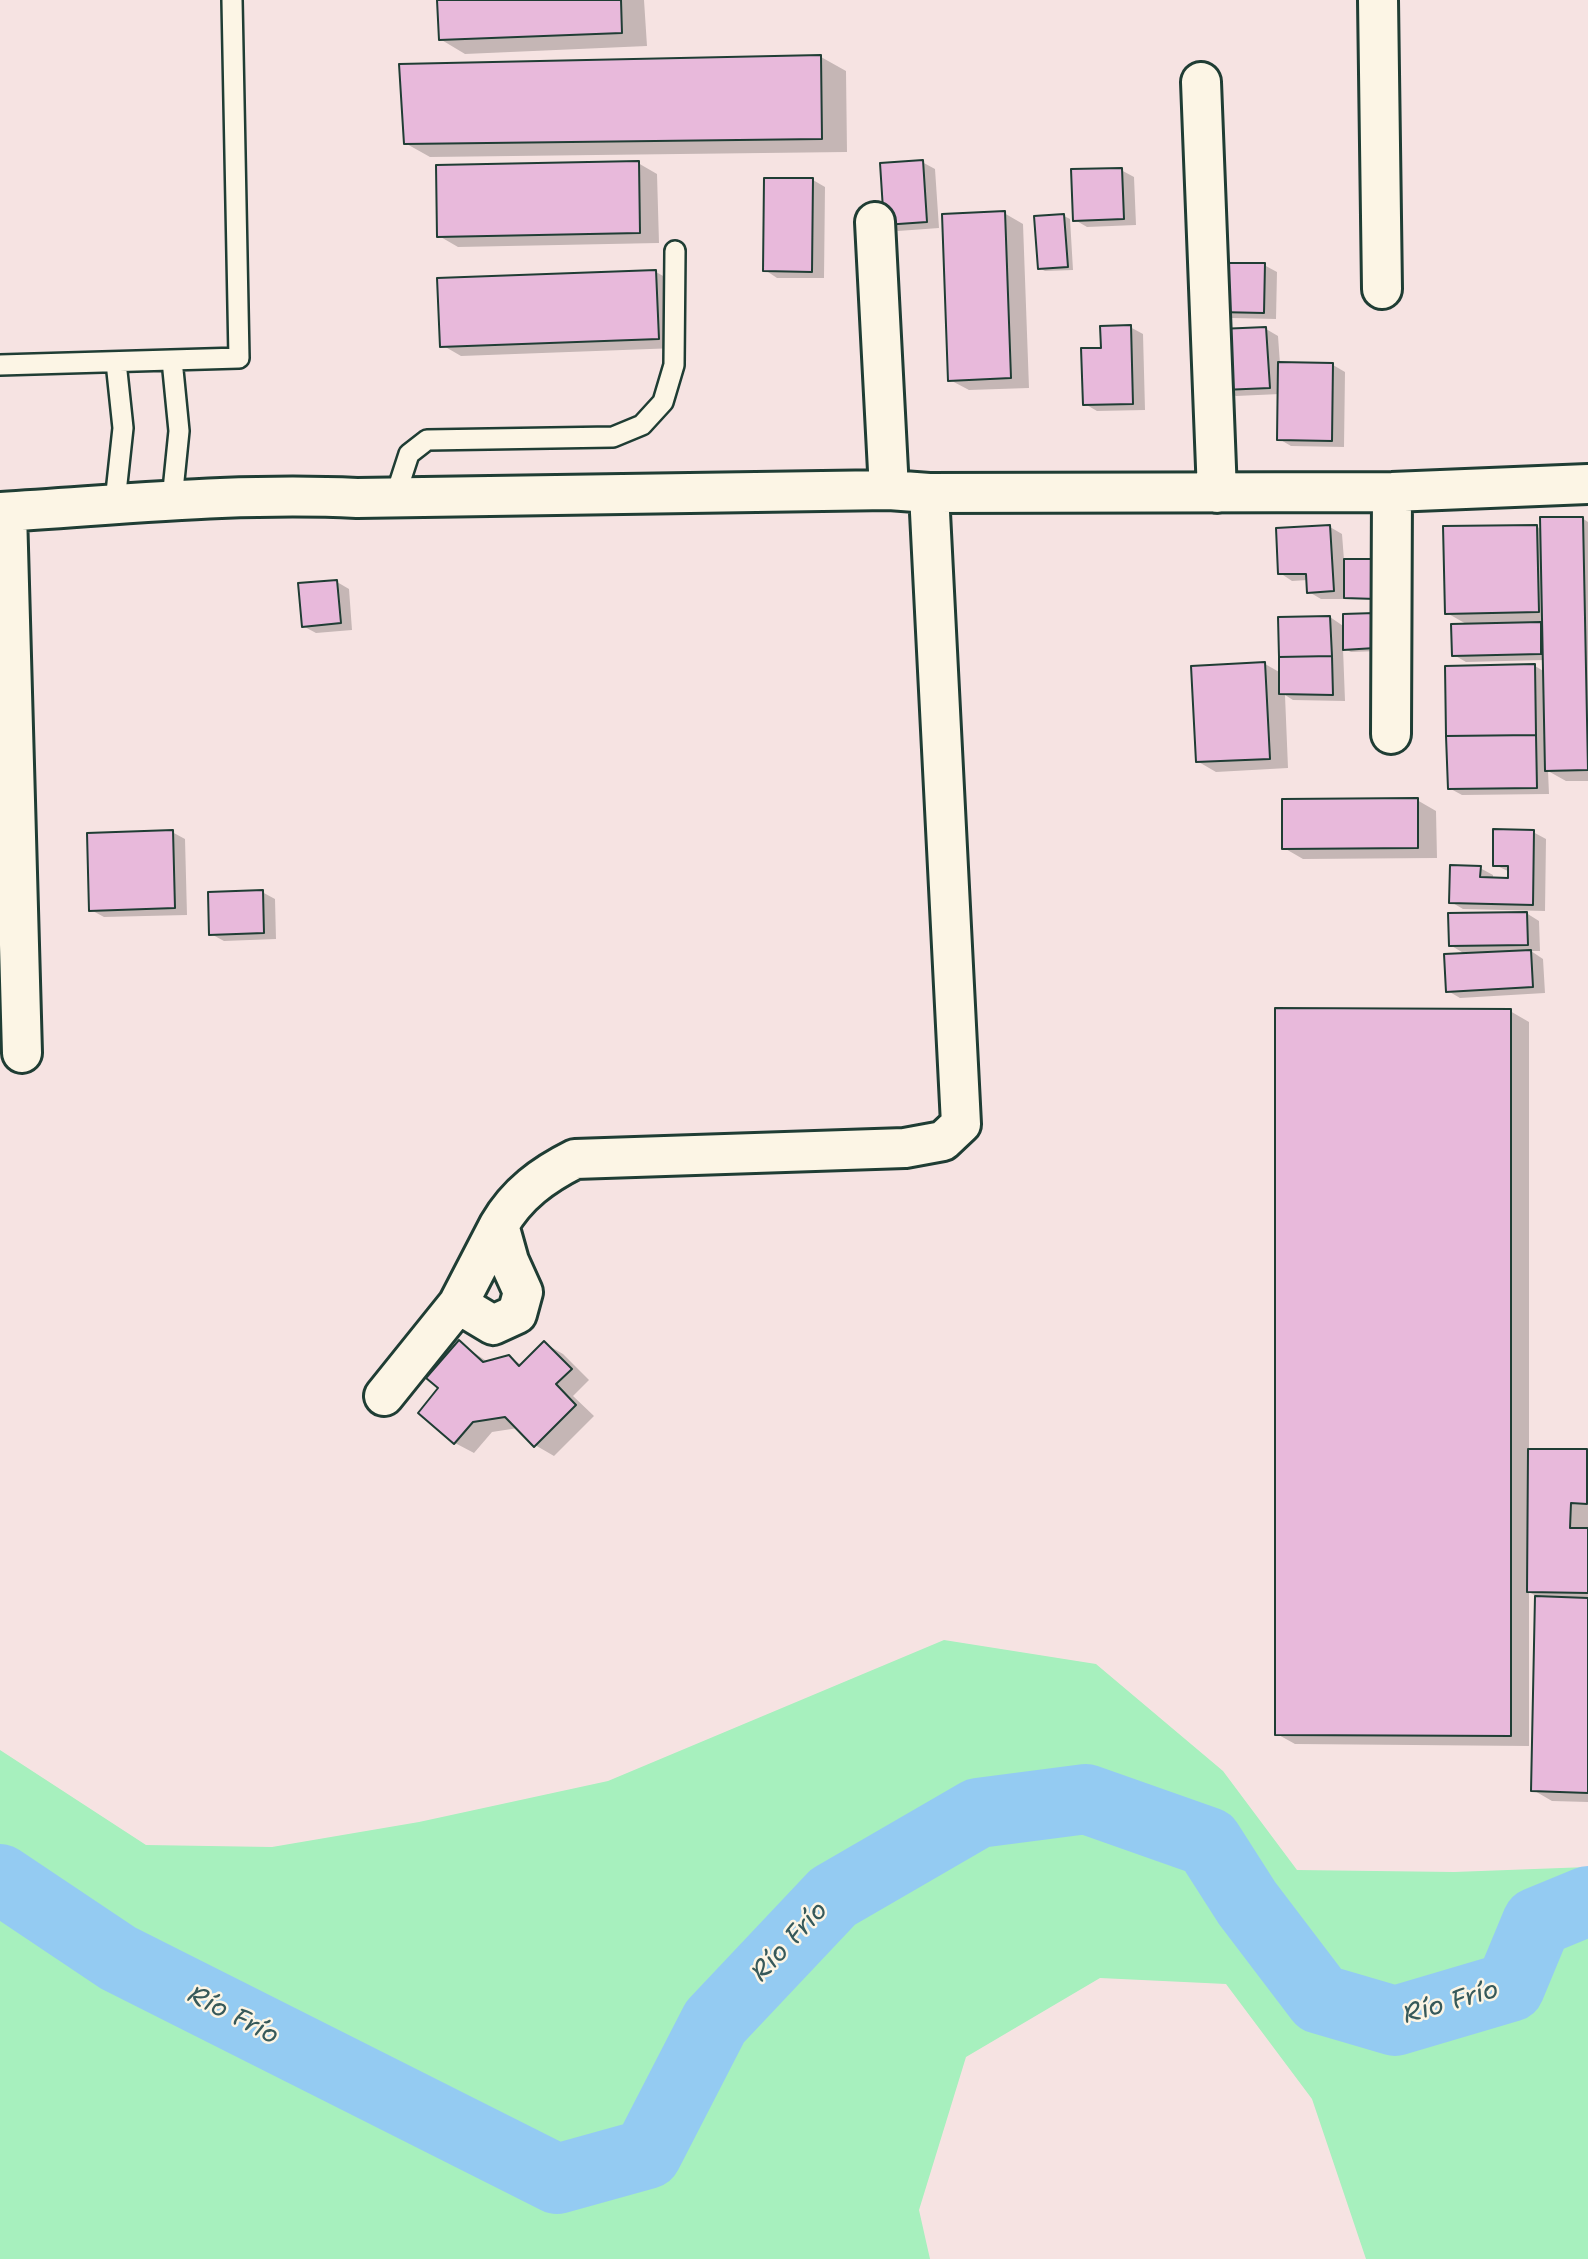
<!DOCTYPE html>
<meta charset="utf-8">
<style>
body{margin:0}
canvas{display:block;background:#f6e3e2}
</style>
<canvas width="1588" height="2259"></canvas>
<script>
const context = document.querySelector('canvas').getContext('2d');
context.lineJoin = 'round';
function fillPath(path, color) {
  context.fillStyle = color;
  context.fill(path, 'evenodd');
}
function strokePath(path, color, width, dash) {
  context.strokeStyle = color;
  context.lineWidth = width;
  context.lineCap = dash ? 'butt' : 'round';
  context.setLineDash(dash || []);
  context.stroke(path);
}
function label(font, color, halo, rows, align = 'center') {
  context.font = font + ' "Shantell Sans",sans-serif';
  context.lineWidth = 5;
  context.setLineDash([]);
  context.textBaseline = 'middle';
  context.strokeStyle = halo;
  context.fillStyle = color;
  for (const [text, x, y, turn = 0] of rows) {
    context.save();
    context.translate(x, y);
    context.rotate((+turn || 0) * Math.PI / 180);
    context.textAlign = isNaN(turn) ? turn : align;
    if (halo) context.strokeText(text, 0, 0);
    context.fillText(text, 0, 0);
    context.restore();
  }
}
const green = new Path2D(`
 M944,1640L1096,1664L1223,1771L1297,1870L1454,1872L1588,1867V2259H1366L1312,2099L1226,1984L1100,1978L966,2057L919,2210L930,2259H0V1750L146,1845L272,1847L419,1822L608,1781Z`);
const shadow = new Path2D(`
 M439,0H644L647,46L465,54L440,39Z
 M821,57L846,71L847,152L430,157L405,143Z
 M922,162L935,169L939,228L898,231L886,224Z
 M638,163L657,174L659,243L458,247L439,236Z
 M1121,170L1134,177L1136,225L1087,227L1075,220Z
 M813,180L825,187L824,278H777L765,270Z
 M1004,213L1023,224L1029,388L969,390L950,380Z
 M1064,216L1070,219L1073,270L1045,271L1039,268Z
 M1264,265L1277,272L1276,319L1232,318L1220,311Z
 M656,272L674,282L677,348L461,356L442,345Z
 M1130,327L1143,334L1145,410L1097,411L1085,404L1103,350Z
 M1266,329L1278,336L1280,364L1333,365L1345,372L1344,447L1291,446L1279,439L1280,394L1236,396L1224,389Z
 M1582,518L1588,522V781H1566L1548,771L1549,794L1462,795L1449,788L1535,666L1545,672V660L1466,662L1454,655L1468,625L1447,613L1536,526L1542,530Z
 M1330,527L1342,534L1344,560L1376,561L1349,599H1321L1309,592L1308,580L1292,581L1280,573Z
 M337,582L349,589L352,630L316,633L303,626Z
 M1330,617L1380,651L1351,652L1343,648L1345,701L1293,700L1285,695L1288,768L1216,772L1197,761L1265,664L1281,673Z
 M1417,800L1436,811L1437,858L1303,859L1284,848Z
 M172,832L185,839L187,915L104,917L91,910Z
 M1533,832L1546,839L1545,911L1463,909L1451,902L1480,868L1493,875V879L1510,880V872L1495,865Z
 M262,892L275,899L276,939L224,941L211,934Z
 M1523,911L1539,921L1540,951H1531L1543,959L1545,993L1460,998L1448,991L1467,955L1450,945Z
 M1510,1011L1529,1022V1450L1588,1452V1802L1552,1801L1533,1790L1536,1596L1529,1592V1746L1295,1744L1277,1734Z
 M459,1343L488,1362L508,1357L522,1365L544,1343L563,1354L589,1380L573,1396L594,1416L554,1456L535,1445L518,1428L492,1432L474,1453L455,1443L441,1388Z`);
const river = new Path2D(`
 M0,1879L118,1958L557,2179L647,2154L715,2022L833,1897L978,1813L1086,1799L1208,1842L1247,1903L1320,1999L1395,2021L1510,1987L1537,1922L1588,1901`);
const building = new Path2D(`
 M437,0H621L622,33L439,40Z
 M821,55L822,139L404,144L399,64Z
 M923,160L927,222L884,225L880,163Z
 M639,161L640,233L437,237L436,165Z
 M1122,168L1124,219L1073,221L1071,169Z
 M764,178H813L812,272L763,271Z
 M1005,211L1011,378L948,381L942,214Z
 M1064,214L1068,267L1038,269L1034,216Z
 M1219,263H1265L1264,313L1218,312Z
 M656,270L659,339L440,347L437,278Z
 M1131,325L1133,404L1083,405L1081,348H1101L1100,326Z
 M1266,327L1270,388L1222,390L1219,329Z
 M1278,362L1333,363L1332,441L1277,440Z
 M1540,517H1583L1588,770L1545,771Z
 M1330,525L1334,591L1307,593L1306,574H1278L1276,528Z
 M1537,525L1539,612L1445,614L1443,526Z
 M1344,559H1377L1376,599L1344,598Z
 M337,580L341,623L302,627L298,583Z
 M1375,613V648L1343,650V614Z
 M1330,616L1332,656L1279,657L1278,617Z
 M1541,622V654L1452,656L1451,624Z
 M1332,656L1333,695L1279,694V657Z
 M1265,662L1270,759L1196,762L1191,666Z
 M1535,664L1536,735L1446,736L1445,666Z
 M1536,735L1537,788L1448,789L1446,736Z
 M1418,798V848L1282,849V799Z
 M1493,829L1534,830L1533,905L1449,903L1450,865L1481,866L1480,877L1508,878V866H1493Z
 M173,830L175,908L89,911L87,833Z
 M263,890L264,933L209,935L208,892Z
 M1527,912L1528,945L1449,946L1448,913Z
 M1531,950L1533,987L1446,992L1444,954Z
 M1275,1008L1511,1009V1736L1275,1735Z
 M459,1340L483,1362L509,1355L519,1366L544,1341L572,1369L556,1384L576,1405L534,1447L505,1417L473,1422L454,1444L418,1413L438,1388L426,1378Z
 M1528,1449H1587V1504L1571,1503L1570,1528H1588V1593L1527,1592Z
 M1535,1596L1588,1598V1793L1531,1791Z`);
const service = new Path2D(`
 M0,365L239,358L232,0
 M395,497L409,454L427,440L613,437L642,425L663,402L674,365L675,251
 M172,500L179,431L172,360
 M115,502L123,428L116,362`);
const minor = new Path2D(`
 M1378,0L1382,289
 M1201,82L1217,493
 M875,222L889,490
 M0,512C119,505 237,492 357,498L889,490L929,493L1392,492L1588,484
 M7,512L22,1053
 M1391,734L1392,492
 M458,1304L499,1225
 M384,1396L458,1304L493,1325L517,1314L523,1292L509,1261L499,1225C517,1194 543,1175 575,1159L905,1148L943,1141L961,1124L929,493`);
const waterNames = [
 ["Río Frío",790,1942,-47],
 ["Río Frío",1451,2003,-16],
 ["Río Frío",233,2016,27]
];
fillPath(green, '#a7f0be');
fillPath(shadow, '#0003');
strokePath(river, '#94cbf2', 70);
fillPath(building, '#e8b9db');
strokePath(building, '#1f3d34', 2);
strokePath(service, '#1f3d34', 24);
strokePath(minor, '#1f3d34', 44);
strokePath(service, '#fcf5e5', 19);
strokePath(minor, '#fcf5e5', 38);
label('italic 26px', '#36595a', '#fcf5e5', waterNames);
</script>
